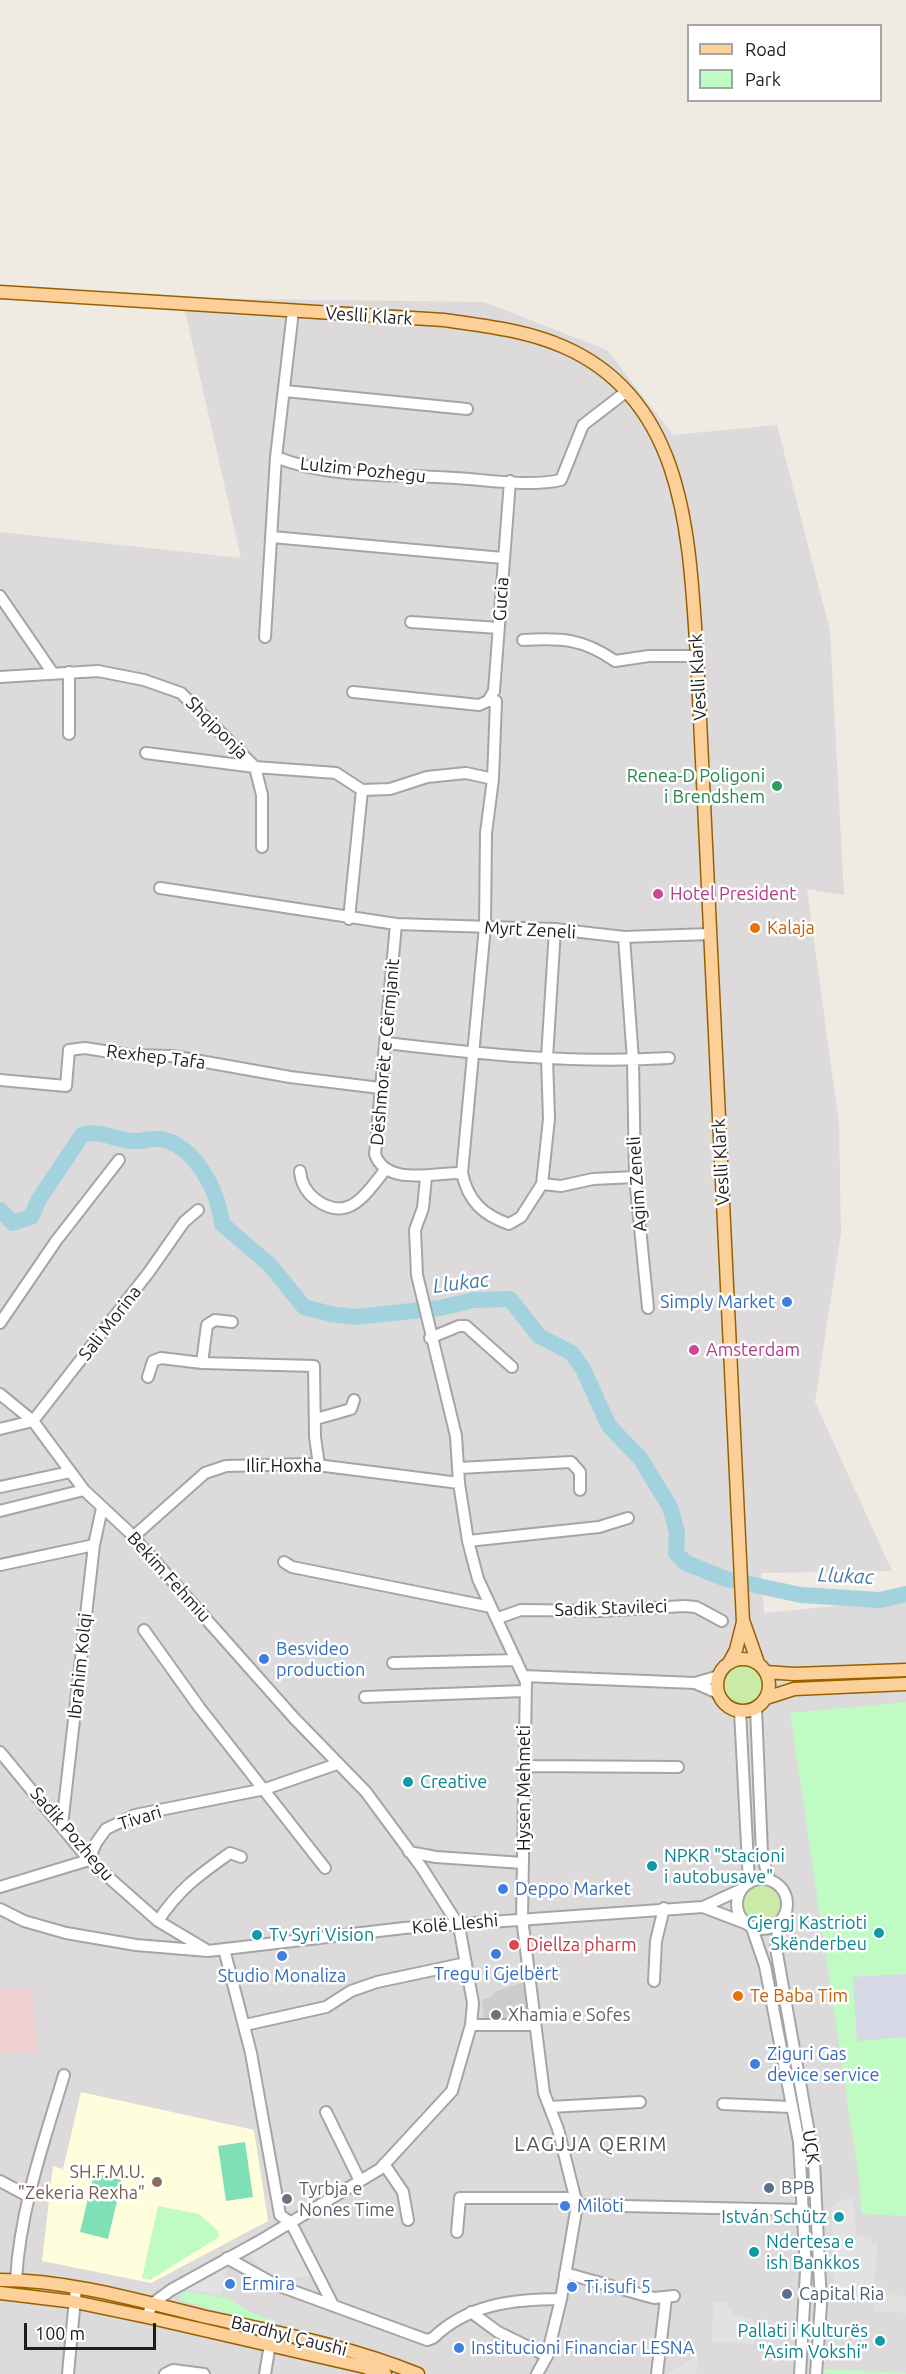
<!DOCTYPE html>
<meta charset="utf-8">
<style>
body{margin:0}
#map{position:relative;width:906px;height:2374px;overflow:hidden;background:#efebe3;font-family:Ubuntu,sans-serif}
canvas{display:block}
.legend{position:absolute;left:687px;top:24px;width:195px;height:78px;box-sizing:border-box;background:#fff;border:2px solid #a5a5a5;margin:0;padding:8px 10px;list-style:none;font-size:18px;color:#1e1e1e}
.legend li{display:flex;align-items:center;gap:12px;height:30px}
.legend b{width:30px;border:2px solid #a5a5a5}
.scale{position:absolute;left:24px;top:2323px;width:132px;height:27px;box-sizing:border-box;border:3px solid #1e1e1e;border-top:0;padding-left:8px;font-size:18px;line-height:21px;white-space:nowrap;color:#1e1e1e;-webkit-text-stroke:4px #fff;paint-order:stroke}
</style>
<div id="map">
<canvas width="906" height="2374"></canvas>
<ul class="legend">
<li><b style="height:8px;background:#fed099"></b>Road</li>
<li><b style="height:16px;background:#bffbc2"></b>Park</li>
</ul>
<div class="scale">100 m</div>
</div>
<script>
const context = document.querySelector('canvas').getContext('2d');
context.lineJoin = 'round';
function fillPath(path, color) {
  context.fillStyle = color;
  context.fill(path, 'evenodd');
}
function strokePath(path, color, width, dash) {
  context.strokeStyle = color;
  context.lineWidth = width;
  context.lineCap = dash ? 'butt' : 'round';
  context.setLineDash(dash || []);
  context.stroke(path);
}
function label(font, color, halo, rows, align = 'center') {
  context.font = font + ' Ubuntu,sans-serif';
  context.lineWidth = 5;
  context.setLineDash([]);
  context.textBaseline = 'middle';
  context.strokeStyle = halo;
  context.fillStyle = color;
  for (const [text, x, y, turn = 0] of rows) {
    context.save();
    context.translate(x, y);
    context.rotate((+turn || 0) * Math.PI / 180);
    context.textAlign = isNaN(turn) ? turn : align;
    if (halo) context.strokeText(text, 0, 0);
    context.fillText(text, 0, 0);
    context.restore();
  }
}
const residential = new Path2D(`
 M182,298L484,302L607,350L673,435L777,425L830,631L844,895L807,889L839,1124L841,1233L815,1402L892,1571L761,1573L764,1613L906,1599V2374H0V532L241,558Z`);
const commercial = new Path2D(`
 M0,1987H32L37,2051L0,2053Z`);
const education = new Path2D(`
 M81,2092L254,2130L268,2221L151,2283L42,2261L53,2166L63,2169Z`);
const religious = new Path2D(`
 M521,1983L530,2003V2021H484L482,1999L489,1998L497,1991Z`);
const grass = new Path2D(`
 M724 1685a19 19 0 1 1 38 0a19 19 0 1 1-38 0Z
 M743 1904a19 19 0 1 1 38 0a19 19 0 1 1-38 0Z`);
const park = new Path2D(`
 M906,1702V2216L861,2214L860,2186L790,1713Z
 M158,2206L199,2214L218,2231L219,2237L150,2280L142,2278Z
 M184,2291L227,2298L252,2313L275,2321L272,2325L179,2300Z
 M823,2369L906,2373V2374H823Z`);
const pitch = new Path2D(`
 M245,2142L253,2197L226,2201L218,2146Z
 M94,2173L122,2180L108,2239L80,2232Z`);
const parking = new Path2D(`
 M852,2198L857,2236L871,2237V2244H878L873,2298L834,2296L832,2207L840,2200Z
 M290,2230L311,2276L284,2279L266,2274L249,2254Z
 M227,2264L222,2295L185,2289L186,2285Z
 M875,2294L906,2296V2313L874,2311Z
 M713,2302H725L734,2315L752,2319L755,2323L754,2344L712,2342Z
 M697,2355L699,2357L696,2374H667Z`);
const plaza = new Path2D(`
 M906,1974V2037L857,2041L853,1977Z`);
const river = new Path2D(`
 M0,1210L13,1223L31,1217L39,1199L82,1135C101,1129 114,1140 132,1141C141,1142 151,1138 160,1139C195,1144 219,1193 222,1224L270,1265L304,1307L330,1314L355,1317L440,1308L474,1300L510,1299L539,1336L572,1353L583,1369L609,1426L640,1458L670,1507L677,1532L676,1553L686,1563L726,1579L801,1595L880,1600L906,1594`);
const minor = new Path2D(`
 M293,311L276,457C330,479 397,474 455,478C488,480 528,487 561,480L583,425L627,391
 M285,391L467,409
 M272,537L503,558
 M0,596L52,672
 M411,622L499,628
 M265,637L276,457
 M523,640C561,638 582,638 615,661L649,656H697
 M69,672V734
 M0,677L98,671L144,680L181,693L255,767
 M353,692L479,705L488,701L494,691L510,481
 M488,701H496L493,779L486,833L485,926L462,1173C468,1201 483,1215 509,1224L521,1217L542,1184L549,1119L547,1058L555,929
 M146,753L255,767L336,773L362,790
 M255,767L262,795V847
 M362,790L390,789L427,777L466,773L493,779
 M160,888L396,924L555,929L624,937L710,934
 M349,919L362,790
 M396,924L375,1154C386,1187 435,1172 462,1173
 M624,937L633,1060L635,1177L648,1308
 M386,1043C480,1054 574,1064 669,1058
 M0,1080L66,1086L69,1050L85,1048L129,1055L172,1056L290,1077L380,1088
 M300,1171C301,1183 306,1192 315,1199C348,1224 365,1195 385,1170
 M426,1177L423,1208L415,1230L417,1275L456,1436L459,1483L468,1541L478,1579L526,1682L522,1918L544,2093L558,2129L577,2205L561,2299L547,2356L537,2374
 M542,1184L561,1186L593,1179L635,1177
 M232,1322L215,1320L207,1325L202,1363L314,1366L315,1437L319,1465
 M0,1323L56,1241L119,1160
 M430,1338L459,1326H466L512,1367
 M148,1377L153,1361L161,1358L202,1363
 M0,1394L33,1421L84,1490L128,1531L294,1718L366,1792L422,1868L459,1926L473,2003L471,2025L452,2091L380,2169L258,2242L171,2290L152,2304L147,2317
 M316,1419L351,1409L354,1400
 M0,1429L33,1421L149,1272L184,1222L198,1210
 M459,1468L571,1462L580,1472V1490
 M0,1487L70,1472
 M0,1511L84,1490
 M133,1537L205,1473L226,1466L309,1464L459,1483
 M468,1541L599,1527L628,1518
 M284,1562L292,1567L491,1607
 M0,1565L94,1545
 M498,1618L521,1610L601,1611L684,1606L696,1607L722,1621
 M144,1630L199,1707L325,1868
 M393,1663L516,1660
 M524,1676L695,1683L719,1676
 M695,1683L718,1693
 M365,1697L524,1691
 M756,1708L762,1854L769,1879
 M740,1711L749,1883
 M0,1752L89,1860L158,1921L205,1949
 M525,1766L678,1767
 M62,1825L94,1545L102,1508
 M409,1852L436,1857L523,1863
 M737 1904a25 25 0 1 1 50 0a25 25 0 1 1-50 0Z
 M0,1887L89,1860L96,1843L106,1829L135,1815L265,1789L337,1764
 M703,1907L745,1923
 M0,1909L24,1921L66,1933L136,1945L208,1951L404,1928L703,1907L742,1889
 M158,1921C179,1889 199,1875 230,1853L241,1857
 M779,1923L776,1948L814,2161L821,2304L816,2374
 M752,1928L765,1966L799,2142L806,2271L800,2374
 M224,1949L251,2053L280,2215L291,2223L333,2305
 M654,1981L656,1941L664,1908
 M245,2025L326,2007L351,1991L377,1982L466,1963
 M471,2025H534
 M723,2104L790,2107
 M550,2107L640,2102
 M326,2112L360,2181
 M384,2164L403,2192L408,2220
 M0,2181L28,2196
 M577,2205L804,2210
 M457,2232L460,2198H576
 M227,2258L274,2284L427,2340L433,2338C468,2304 514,2299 561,2299
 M565,2273L654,2298L674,2296
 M16,2280C20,2209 44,2142 64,2075
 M471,2312L498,2332L547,2356
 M68,2374L76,2288
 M165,2374L173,2370L204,2374
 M265,2374L272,2332
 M657,2374L666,2298`);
const major = new Path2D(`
 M0,292L444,320C484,326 526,330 564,347C688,401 689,542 697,656L743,1622L736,1650L729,1663
 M744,1623L758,1663
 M717 1685a26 26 0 1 1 52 0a26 26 0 1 1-52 0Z
 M766,1672L794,1674L906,1670
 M766,1698L794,1689L906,1684
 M0,2280C68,2280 137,2300 202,2316C275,2332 349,2346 418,2374
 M0,2293L75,2302L147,2317L365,2367L385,2374`);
const markers = [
 [777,786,6,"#2e9e5b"],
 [658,894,6,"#d1479c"],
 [755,928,6,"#e8710a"],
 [787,1302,6,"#3f7fe0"],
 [694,1350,6,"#d1479c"],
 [264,1659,6,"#3f7fe0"],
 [408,1782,6,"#0f9aa8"],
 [652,1866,6,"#0f9aa8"],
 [503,1889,6,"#3f7fe0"],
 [879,1933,6,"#0f9aa8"],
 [257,1935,6,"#0f9aa8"],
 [514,1945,6,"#e0444e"],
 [496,1954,6,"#3f7fe0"],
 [282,1956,6,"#3f7fe0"],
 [738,1996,6,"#e8710a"],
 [496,2015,6,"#6b7280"],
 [755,2064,6,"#3f7fe0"],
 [157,2182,6,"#8d6e63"],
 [769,2188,6,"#5c6f8a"],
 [287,2199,6,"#6b7280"],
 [565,2206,6,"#3f7fe0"],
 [839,2217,6,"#0f9aa8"],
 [754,2252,6,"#0f9aa8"],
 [230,2284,6,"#3f7fe0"],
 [572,2287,6,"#3f7fe0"],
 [787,2294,6,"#5c6f8a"],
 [880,2341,6,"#0f9aa8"],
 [459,2348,6,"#3f7fe0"]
];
const streetNames = [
 ["Veslli Klark",369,316,4],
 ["Lulzim Pozhegu",363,470,6],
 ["Gucia",501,599,-86],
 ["Veslli Klark",698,677,-93],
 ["Shqiponja",217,728,45],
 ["Myrt Zeneli",530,930,3],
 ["Dëshmorët e Cërmjanit",385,1052,-85],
 ["Rexhep Tafa",156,1057,7],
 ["Veslli Klark",721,1162,-93],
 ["Agim Zeneli",637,1184,-94],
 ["Sali Morina",110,1323,-52],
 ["Ilir Hoxha",284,1466],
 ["Bekim Fehmiu",169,1577,48],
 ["Sadik Stavileci",611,1608,-2],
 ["Ibrahim Kolqi",80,1666,-84],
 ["Hysen Mehmeti",524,1788,-90],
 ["Tivari",140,1818,-17],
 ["Sadik Pozhegu",72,1834,49],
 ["Kolë Lleshi",455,1924,-5],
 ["UÇK",811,2147,81],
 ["Bardhyl Çaushi",289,2336,14]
];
const leisureNames = [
 ["Renea-D Poligoni",765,776],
 ["i Brendshem",765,797]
];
const hotelNames = [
 ["Hotel President",670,894],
 ["Amsterdam",706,1350]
];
const foodNames = [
 ["Kalaja",767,928],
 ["Te Baba Tim",750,1996]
];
const shopNames = [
 ["Simply Market",775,1302,"right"],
 ["Besvideo",276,1649],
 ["production",276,1670],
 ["Deppo Market",515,1889],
 ["Tregu i Gjelbërt",496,1974,"center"],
 ["Studio Monaliza",282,1976,"center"],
 ["Ziguri Gas",767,2054],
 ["device service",767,2075],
 ["Miloti",577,2206],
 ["Ermira",242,2284],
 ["Ti isufi 5",584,2287],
 ["Institucioni Financiar LESNA",471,2348]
];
const cultureNames = [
 ["Creative",420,1782],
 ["NPKR \"Stacioni",664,1856],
 ["i autobusave\"",664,1877],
 ["Gjergj Kastrioti",867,1923,"right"],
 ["Skënderbeu",867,1944,"right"],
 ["Tv Syri Vision",269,1935],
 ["István Schütz",827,2217,"right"],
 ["Ndertesa e",766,2242],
 ["ish Bankkos",766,2263],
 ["Pallati i Kulturës",868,2331,"right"],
 ["\"Asim Vokshi\"",868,2352,"right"]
];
const healthNames = [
 ["Diellza pharm",526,1945]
];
const worshipNames = [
 ["Xhamia e Sofes",508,2015],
 ["Tyrbja e",299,2189],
 ["Nones Time",299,2210]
];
const educationNames = [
 ["SH.F.M.U.",145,2172],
 ["\"Zekeria Rexha\"",145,2193]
];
const serviceNames = [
 ["BPB",781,2188],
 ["Capital Ria",799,2294]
];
const waterNames = [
 ["Llukac",461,1283,-7],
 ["Llukac",846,1576,3]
];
const neighbourhoodNames = [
 ["LAGJJA QERIM",591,2144]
];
fillPath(residential, '#dcdada');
fillPath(commercial, '#f0d2d2');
fillPath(education, '#fffedc');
fillPath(religious, '#ccc');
fillPath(grass, '#caeba7');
fillPath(park, '#bffbc2');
fillPath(pitch, '#7fe0b8');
fillPath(parking, '#e2e2e2');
fillPath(plaza, '#d7d8e5');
strokePath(river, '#a2d2de', 16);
strokePath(minor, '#a5a5a5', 14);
strokePath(major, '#976100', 15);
strokePath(minor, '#fff', 10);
strokePath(major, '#fed099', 12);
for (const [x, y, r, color] of markers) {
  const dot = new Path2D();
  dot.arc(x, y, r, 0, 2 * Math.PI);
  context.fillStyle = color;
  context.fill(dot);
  strokePath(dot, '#fff', 2);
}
label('18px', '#1e1e1e', '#fff', streetNames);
label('18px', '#27864d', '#fff', leisureNames, 'right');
label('18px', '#b23c85', '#fff', hotelNames, 'left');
label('18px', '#c56008', '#fff', foodNames, 'left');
label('18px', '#366cbe', '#fff', shopNames, 'left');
label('18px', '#0d838f', '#fff', cultureNames, 'left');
label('18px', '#be3a42', '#fff', healthNames, 'left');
label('18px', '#5b616d', '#fff', worshipNames, 'left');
label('18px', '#785e54', '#fff', educationNames, 'right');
label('18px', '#4e5e75', '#fff', serviceNames, 'left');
label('italic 20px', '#4579a7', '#fff', waterNames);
context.letterSpacing = '1.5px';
label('20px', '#515151', '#fff', neighbourhoodNames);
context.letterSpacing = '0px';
</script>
